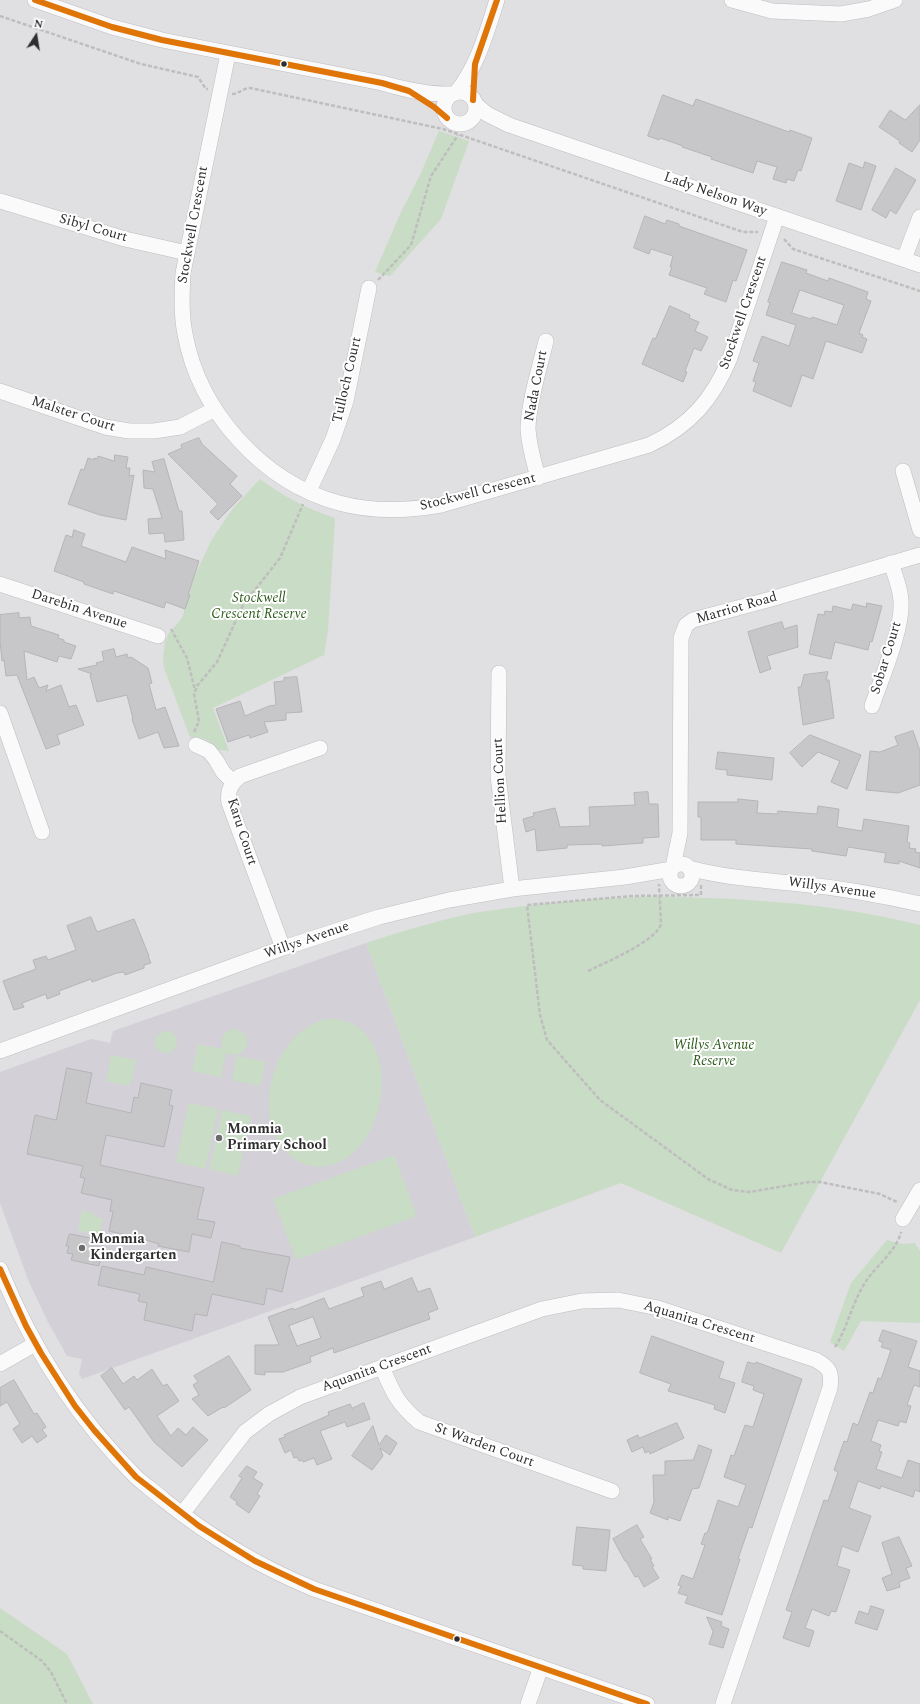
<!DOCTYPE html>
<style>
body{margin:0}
#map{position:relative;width:920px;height:1704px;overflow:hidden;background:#e0dfe2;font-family:Spectral,serif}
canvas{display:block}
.north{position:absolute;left:16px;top:16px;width:40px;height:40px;-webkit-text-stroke:3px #fff;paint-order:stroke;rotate:12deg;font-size:11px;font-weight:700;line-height:16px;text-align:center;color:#2e2e2f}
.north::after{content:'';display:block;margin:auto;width:14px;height:18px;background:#2e2e2f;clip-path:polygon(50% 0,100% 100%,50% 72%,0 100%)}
</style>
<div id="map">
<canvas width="920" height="1704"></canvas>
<div class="north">N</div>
</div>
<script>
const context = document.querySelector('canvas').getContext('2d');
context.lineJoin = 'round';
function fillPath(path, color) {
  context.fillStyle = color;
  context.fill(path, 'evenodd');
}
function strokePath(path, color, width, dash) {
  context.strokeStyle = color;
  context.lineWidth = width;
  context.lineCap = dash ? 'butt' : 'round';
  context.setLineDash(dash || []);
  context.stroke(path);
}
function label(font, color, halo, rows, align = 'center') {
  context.font = font + ' Spectral,serif';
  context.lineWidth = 4;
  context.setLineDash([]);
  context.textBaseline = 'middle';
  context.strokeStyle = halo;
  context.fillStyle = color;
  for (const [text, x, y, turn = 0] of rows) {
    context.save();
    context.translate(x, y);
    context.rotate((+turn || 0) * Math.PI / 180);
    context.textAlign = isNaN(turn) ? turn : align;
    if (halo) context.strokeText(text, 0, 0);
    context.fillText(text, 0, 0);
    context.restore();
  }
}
const built = new Path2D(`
 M366,943L475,1237L82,1379L79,1374L82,1359L67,1356L48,1322L29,1282L0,1203V1072L91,1039L110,1043L113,1031Z`);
const green = new Path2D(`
 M439,131L469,141L441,219L390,276L375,272L401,212L420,175Z
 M260,479C284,497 308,509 335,518L328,631L324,655L213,708L229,751L218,750C210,740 202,737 190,737L164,668L163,659L165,642L169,633L182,618L195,575L212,539L234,507Z
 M640,897C734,897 829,902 920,925V1000L781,1253L621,1183L475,1237L366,943C404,931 441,919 480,912C533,904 587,899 640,897Z
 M327,1019C404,1015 395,1148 331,1165C318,1169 304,1166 293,1158C247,1123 271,1031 327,1019Z
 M232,1029H237L245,1034L248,1044C243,1055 236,1057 226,1053L221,1077L192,1071L198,1044L223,1049C220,1040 222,1033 232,1029Z
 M155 1042a11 11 0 1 1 22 0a11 11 0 1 1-22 0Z
 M111,1055L136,1060L130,1086L106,1081Z
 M237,1056L266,1062L260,1086L232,1080Z
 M189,1103L218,1109L205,1169L176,1162Z
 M222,1110L251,1116L238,1176L209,1169Z
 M394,1155L417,1216L296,1260L273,1199Z
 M82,1211L95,1213L94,1216L103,1218L100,1235L78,1231Z
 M887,1240L902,1244L915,1243L920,1251V1323L861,1321L844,1351L830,1342L851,1283Z
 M0,1608L67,1654L93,1704H0Z`);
const building = new Path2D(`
 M663,95L693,106L696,99L789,132L790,130L812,138L801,171L798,170L794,181L787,179L786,183L773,179L777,167L757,161L753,173L711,159L712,157L682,147L683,146L660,138L659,140L648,136Z
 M920,105V140L912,152L899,143L900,141L879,127L890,110L905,120Z
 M865,162L876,166L861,210L836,201L849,163L863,168Z
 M896,168L916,180L896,214L890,210L886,218L872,210Z
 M645,216L665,224L667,220L679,224V226L747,250L736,281L733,280L726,302L704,294L707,288L669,275L672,267H670L673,256L651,249L649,254L634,248Z
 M782,262L807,270L806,273L828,281L829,278L868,292L866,299L871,301L859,333L863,335L862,337L867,339L862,353L826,341L813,379L802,375L791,407L753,391L756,382L753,381L759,363L753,361L762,336L789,346L796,325L766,315L770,303L768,302ZM800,290L844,305L837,325L812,317L811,319L792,313Z
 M670,306L690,315L689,318L699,322L695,331L708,337L701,351L694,348L685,371L687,372L683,382L642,364L653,338L655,339Z
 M199,438L202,444L237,476L230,484L242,496L218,520L210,512L218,504L168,454L182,448L181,445Z
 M115,455L128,457L126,468H130L129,476L134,475L126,520L100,515L68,504L81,469L84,470L88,458L94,460V458L97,459L98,456L114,461Z
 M164,459L179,511H182L184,540L165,542L164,533L149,534L148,519L162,518L153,489L144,488L143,470L155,472L152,462Z
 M74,530L85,534L81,546L126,562L132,547L166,559L165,550L199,561L188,595H190L185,609L166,602L164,608L114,591L113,594L84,584V582L54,571L66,535L72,537Z
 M867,603L882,606L872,642L870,641L868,650L835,642L831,659L809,654L818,614L824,615L825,611L832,612L833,606L851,610L853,604L866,607Z
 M19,613V618L30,617L31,626L59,635L58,638L64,640V642L76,646L71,659L59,656L57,662L24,651L27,680L34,677L39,688L48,685L46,691L61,685L69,707L76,705L84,725L57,735L60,744L46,749L17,675L6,676L4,660L2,661L0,641V615Z
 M782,622L784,629L797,625L798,647L767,656L771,669L760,673L748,632Z
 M114,649L116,657L127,654L128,658L131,657L148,668L152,683L149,684L156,710L165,707L179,746L164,748L158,732L139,739L132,719H133L127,695L97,702L90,675L92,674L78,669L97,665L96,663L104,661L102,652Z
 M828,672L826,680H829L834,718L803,725L798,687H801L804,675Z
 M297,677L302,712L286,713V720L264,722L268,732L250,738L249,735L228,742L216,709L240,701L245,716L269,706L276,705L274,682L284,681V678Z
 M913,731L920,751V785L898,793L866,790L870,751L880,752L898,745L895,737Z
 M810,735L861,755L847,789L831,782L840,761L818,752L802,767L790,753Z
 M718,752L774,758L772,780L727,775V770L716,769Z
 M648,792L649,804H658L659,837L643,838V843L602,846V844L567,845V848L537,851L535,829L526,832L523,819L534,816L533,813L555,808L560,827L590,826L589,807L635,805L634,793Z
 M738,799L758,801L757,813L777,814L778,811L817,814L818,806L839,809L837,827L862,831L864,819L909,826L907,842L910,843L909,848L916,849L915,852L920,853V868L899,861V864L884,862L886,853L848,847L846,856L812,851V849L736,844V840H701V817H698V802H738Z
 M91,917L97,932L134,919L149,956H148L151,963L144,965V968L125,975L124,972L117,973L92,982L91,979L59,991L60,994L47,999L46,994L22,1003L24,1007L14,1010L3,981L36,969L33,960L46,956L48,960L76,950L67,926Z
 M67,1068L92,1073L86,1103L131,1113L134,1097L138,1098L141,1083L172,1090L169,1105L173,1106L164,1147L106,1135L100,1165L204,1188L197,1219L215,1222L211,1238L192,1234L189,1252L158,1246L159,1244L140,1238L109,1231L113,1212L110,1211L112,1200L81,1193L85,1178L80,1177L83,1166L27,1154L35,1115L56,1120Z
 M71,1234L104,1241L99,1266L71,1260L73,1254L67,1253L69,1246H66L69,1235Z
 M222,1242L240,1246V1248L290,1257L282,1292L267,1288L264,1305L212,1294L207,1316L195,1314L192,1331L144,1320L147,1303L138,1301L140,1294L98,1285L102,1266L144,1275L146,1267L213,1282Z
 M412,1278L418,1292L430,1288L438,1309L428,1313L430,1319L334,1353L333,1348L310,1357L311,1362L283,1372H265V1375L255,1374V1345H279L268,1317L293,1308L294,1310L324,1298L329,1309L364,1296L361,1288L381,1281L384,1289ZM313,1317L321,1338L297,1346L289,1326Z
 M883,1330L917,1341L908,1367L920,1371V1387L914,1385L907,1405L911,1406L906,1423L900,1421L898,1426L878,1420L871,1441L881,1445L879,1451L882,1452L876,1469L902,1478L908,1460L920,1464V1492L915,1490L913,1497L881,1486L880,1489L858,1481L849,1508L871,1516L858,1552L842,1546L837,1566L850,1570L836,1612L831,1611L829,1616L812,1609L805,1628L814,1631L809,1647L783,1638L792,1612L786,1610L824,1500L828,1501L838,1472L834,1470L844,1441L847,1442L853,1423L858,1425L870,1392L873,1393L878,1378L881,1379L891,1350L881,1347L883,1343L879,1341Z
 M652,1336L724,1362L719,1378L735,1383L725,1413L714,1409L715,1405L668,1391L671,1384L640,1373Z
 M229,1356L251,1390L224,1408L223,1407L208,1416L192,1399L199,1395L193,1385L198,1382L194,1376Z
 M748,1362L755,1364L756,1362L802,1379L752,1528L749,1527L738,1559H740L722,1615L685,1603L688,1596L678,1593L681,1586L678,1585L682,1575L693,1579L705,1545L701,1544L705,1533H707L709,1528L718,1500L738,1507L746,1485L724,1477L731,1455L734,1456L745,1425L753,1427L764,1394L753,1390L754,1386L742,1382Z
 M112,1368L123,1384L134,1376L137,1380L152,1369L163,1386L167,1384L179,1401L157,1416L171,1436L178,1428L186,1435L193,1427L208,1440L182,1467L154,1442L129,1407L125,1410L101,1376Z
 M14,1380L34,1414L37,1413L46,1427L42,1430L47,1436L37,1443L32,1436L22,1443L13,1429L20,1424L7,1402L0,1406V1388Z
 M364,1403L370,1419L347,1427L345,1422L320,1431L332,1459L317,1465L314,1458L303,1462L302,1460L299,1461L297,1457L294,1458L291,1450L285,1453L279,1439L285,1437L284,1435L329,1415L328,1412L350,1404L352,1408Z
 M677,1423L684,1438L650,1454L649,1451L645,1453L643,1447L632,1452L627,1440L638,1435L639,1438Z
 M373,1426L379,1445L386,1435L397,1443L390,1455L380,1448L383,1456L372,1470L352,1456Z
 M699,1445L712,1450L699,1488L692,1489L680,1521L668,1517V1520L650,1513L654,1502L653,1475H665V1461L693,1460Z
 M247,1466L257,1472L253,1478L263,1484L257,1494L260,1496L249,1513L236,1504L237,1502L230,1497L242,1478L239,1476Z
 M637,1525L644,1537L640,1539L652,1559H650L654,1566L652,1567L659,1578L644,1587L638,1576L635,1577L626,1561H625L613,1539Z
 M577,1527L610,1530L606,1571L583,1569V1566L573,1565Z
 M899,1537L912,1566L906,1568L910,1578L899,1582L900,1587L887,1591L882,1578L892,1574L882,1543Z
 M871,1606L884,1610L877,1630L855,1623L859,1611L868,1614Z
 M707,1617L722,1622L721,1626L729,1629L723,1648L709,1644L713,1632Z`);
const path = new Path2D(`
 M0,16L141,64L198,77L206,89H208
 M232,94C239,94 243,88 250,88L443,129L743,232H758
 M784,239L793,249L920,291
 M378,280L411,245L431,176L458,135
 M171,629L187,658L195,690
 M194,732L199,721L194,694L197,686L217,662L243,605L280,558L303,504
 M701,885V895L632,896L527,905L540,1015L547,1040L600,1100L708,1179L732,1190L749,1192L809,1182H820L880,1194L897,1202
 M588,971C604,963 657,941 661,924L659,884
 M835,1347C849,1325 853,1298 869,1277C879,1264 897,1249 901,1232
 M0,1631L42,1661L51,1672L67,1704`);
const minor = new Path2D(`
 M35,0L112,27L162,40L382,83C406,90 428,95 453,94
 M732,0L772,11L841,14L869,9L895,0
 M228,54L183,273C182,294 181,314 185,334C199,411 262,482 339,503C372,512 407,511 441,505L649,445C690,426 713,399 730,358L777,216
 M444 108a16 16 0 1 1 32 0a16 16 0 1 1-32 0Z
 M456,93C478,65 486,34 497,0
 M475,104L487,114L509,125L920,265
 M0,201L125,239L187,253
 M904,259L920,217
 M0,391L105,427L129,431H154L180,427L215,409
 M903,471L920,530
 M538,478C534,462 529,446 528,429C528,405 540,366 546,341
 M309,491L333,439L346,401L369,288
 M0,584L158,636
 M499,673L498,776L512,889
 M872,706C881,679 903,629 901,602C901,589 895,576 891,563
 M0,713L42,832
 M196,745L209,751L216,760L223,772L233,782
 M670 875a11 11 0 1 1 22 0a11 11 0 1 1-22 0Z
 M673,867L680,833L681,638L686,625L693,620L771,599L920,555
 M689,868C725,878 763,880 800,884C841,888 880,895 920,904
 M283,948L229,803C227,791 231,783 240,776L320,748
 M0,1051L283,948L379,917L449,900L512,889L625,877L672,869
 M903,1219L920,1190
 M0,1269C31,1346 77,1418 136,1477C145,1485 155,1492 164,1500C210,1537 260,1567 314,1589L647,1704
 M0,1364L35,1344
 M382,1367C393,1393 397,1403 419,1422L612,1491
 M182,1514L245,1432L269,1414L300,1397L542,1309L582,1301L618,1300L658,1308L816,1360C830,1368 832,1372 830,1388L723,1704
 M528,1704L541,1667`);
const bus1 = new Path2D(`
 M35,0L112,27L162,40L382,83L409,91L434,107L447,118
 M473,100L475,64L497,0
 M0,1269L26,1326L41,1353L75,1406L94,1430L136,1477L199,1526L255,1561L314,1589L647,1704`);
const markers = [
 [284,64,3.5,"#2e2e2f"],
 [219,1138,4,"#6c6c6e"],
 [82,1248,4,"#6c6c6e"],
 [457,1639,3.5,"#2e2e2f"]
];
const streetNames = [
 ["Lady Nelson Way",715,195,19],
 ["Stockwell Crescent",194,225,-80],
 ["Sibyl Court",93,229,16],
 ["Stockwell Crescent",744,313,-71],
 ["Tulloch Court",348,380,-77],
 ["Nada Court",537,386,-79],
 ["Malster Court",73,415,18],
 ["Stockwell Crescent",478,493,-14],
 ["Marriot Road",737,609,-16],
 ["Darebin Avenue",79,610,18],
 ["Sobar Court",887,658,-73],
 ["Hellion Court",501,781,-93],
 ["Karu Court",241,832,72],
 ["Willys Avenue",832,889,8],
 ["Willys Avenue",307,941,-19],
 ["Aquanita Crescent",699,1323,17],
 ["Aquanita Crescent",377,1369,-20],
 ["St Warden Court",484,1446,20]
];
const parkNames = [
 ["Stockwell",259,599],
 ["Crescent Reserve",259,615],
 ["Willys Avenue",714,1046],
 ["Reserve",714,1062]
];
const poiNames = [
 ["Monmia",227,1130],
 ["Primary School",227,1146],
 ["Monmia",90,1240],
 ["Kindergarten",90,1256]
];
fillPath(built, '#d3d0d8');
fillPath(green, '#c9dcc5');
fillPath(building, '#c7c6c8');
strokePath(building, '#b5b4b6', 1);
strokePath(minor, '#bebdbf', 16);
strokePath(path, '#bebebf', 2.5, [4, 2]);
strokePath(minor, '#fafafb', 15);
strokePath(bus1, '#e07507', 6);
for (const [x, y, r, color] of markers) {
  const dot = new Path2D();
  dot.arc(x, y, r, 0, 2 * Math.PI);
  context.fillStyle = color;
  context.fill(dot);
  strokePath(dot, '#fff', 1.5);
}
label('14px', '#2e2e2f', '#fff', streetNames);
label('italic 14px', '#2b5a1a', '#fff', parkNames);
label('bold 14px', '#2e2e2f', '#fff', poiNames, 'left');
</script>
